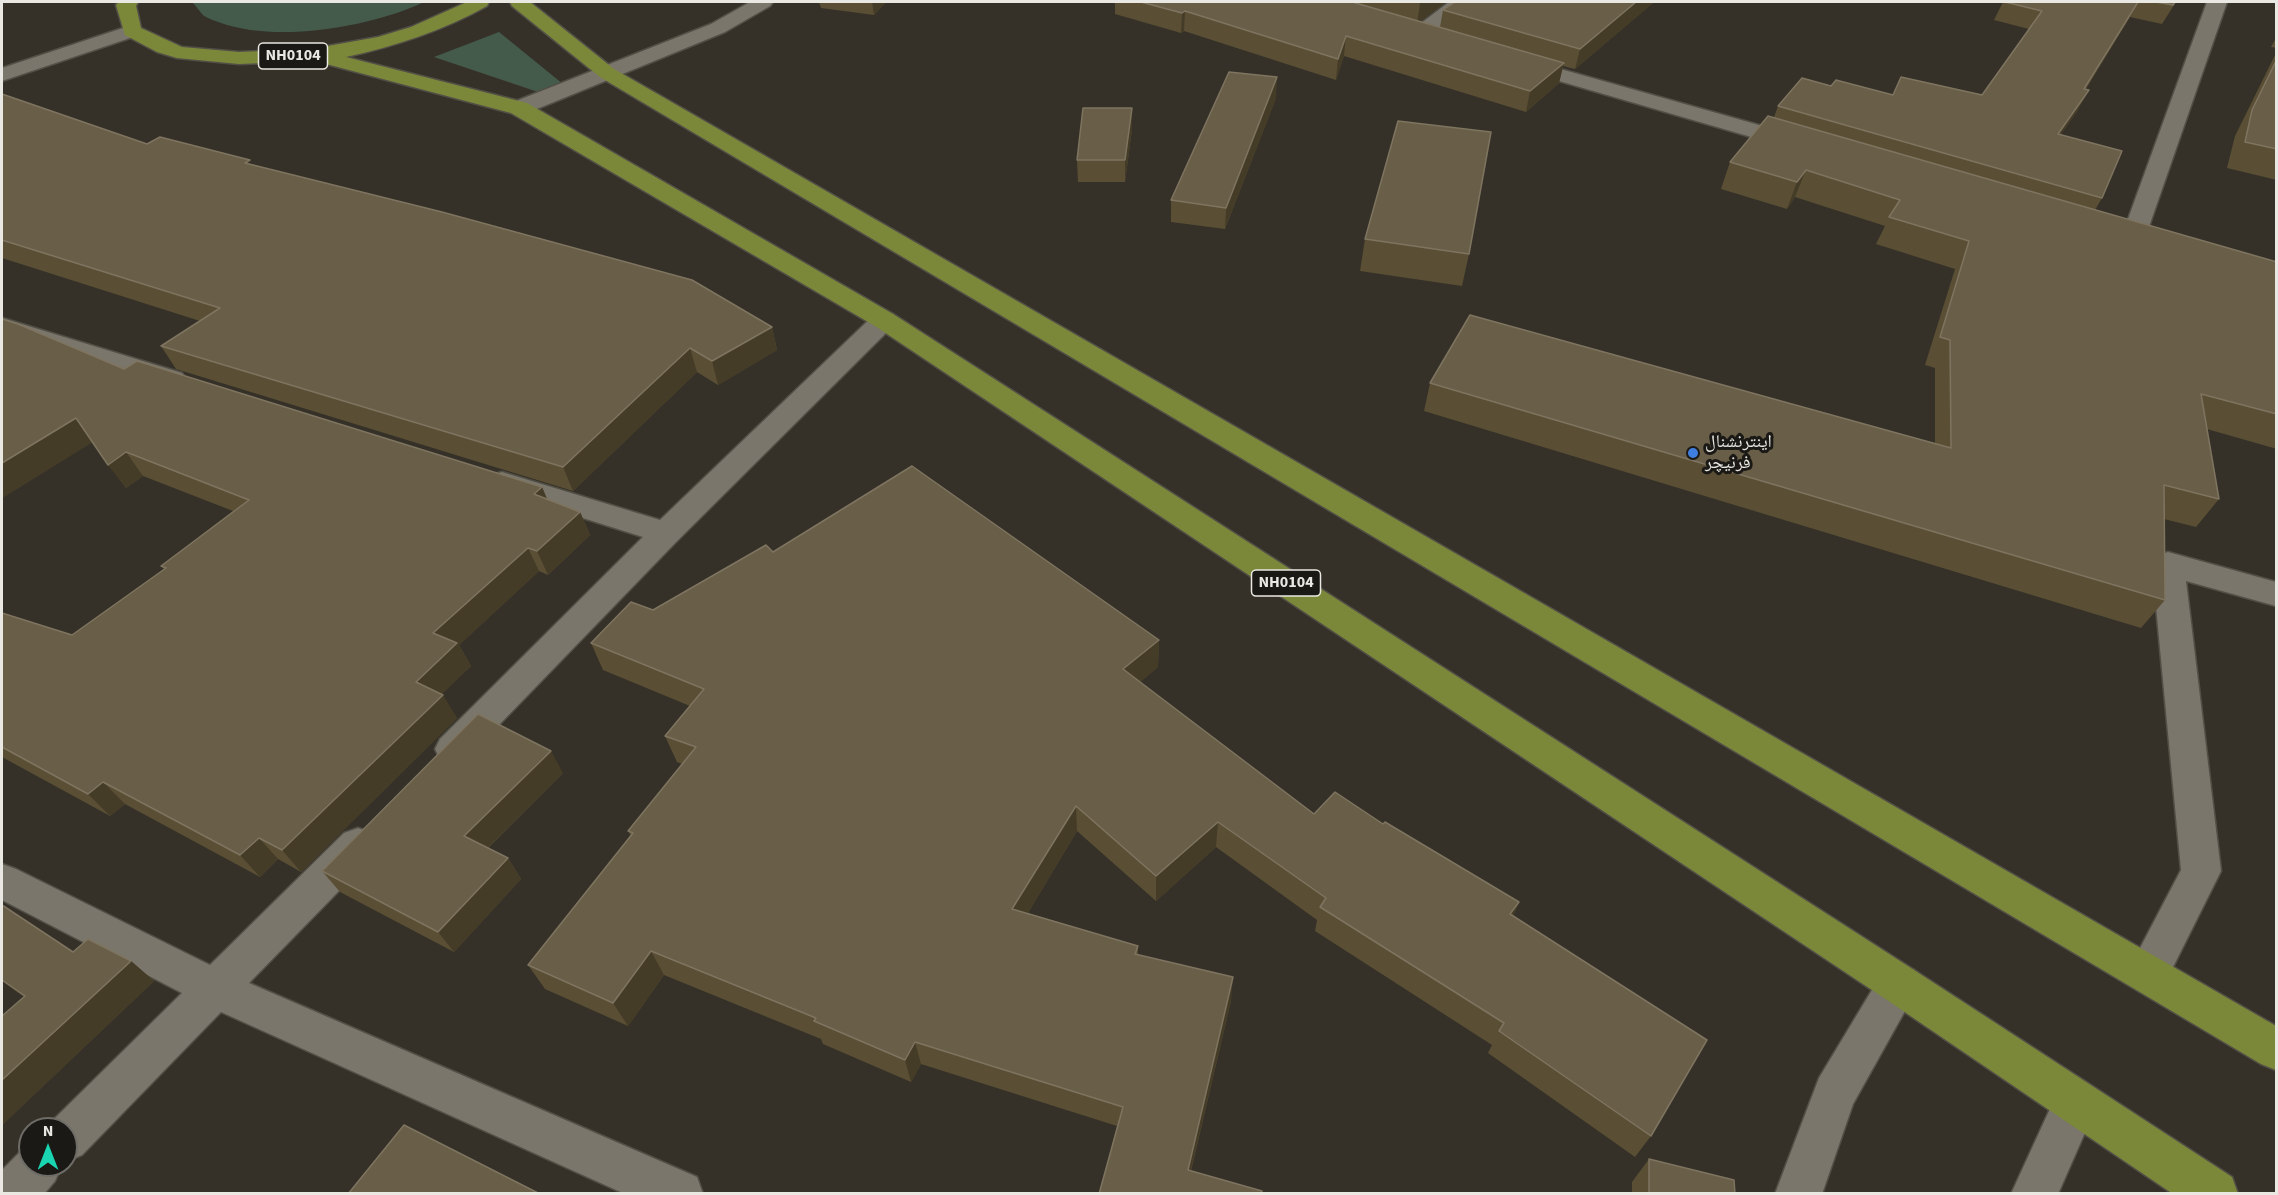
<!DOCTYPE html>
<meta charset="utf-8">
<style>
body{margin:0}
#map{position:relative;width:2278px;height:1195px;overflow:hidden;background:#353128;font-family:"Source Sans 3",sans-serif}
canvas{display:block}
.frame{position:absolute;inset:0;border:3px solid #eae8e2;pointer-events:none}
.north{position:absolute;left:18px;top:1117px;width:60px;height:60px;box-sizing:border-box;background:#1b1915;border:2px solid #6e6c67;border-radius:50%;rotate:0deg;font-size:16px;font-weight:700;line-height:24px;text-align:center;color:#eae8e2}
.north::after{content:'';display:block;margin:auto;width:21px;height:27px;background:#19d5b2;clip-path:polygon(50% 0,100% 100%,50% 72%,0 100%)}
</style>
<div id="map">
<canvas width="2278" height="1195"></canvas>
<div class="frame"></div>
<div class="north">N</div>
</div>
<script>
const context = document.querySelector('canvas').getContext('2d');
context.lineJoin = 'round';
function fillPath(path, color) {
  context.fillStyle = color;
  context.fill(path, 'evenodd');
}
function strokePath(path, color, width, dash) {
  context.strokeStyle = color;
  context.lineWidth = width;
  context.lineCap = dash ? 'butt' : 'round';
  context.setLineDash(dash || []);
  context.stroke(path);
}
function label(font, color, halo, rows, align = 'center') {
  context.font = font + ' "Source Sans 3","Noto Naskh Arabic",sans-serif';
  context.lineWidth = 6;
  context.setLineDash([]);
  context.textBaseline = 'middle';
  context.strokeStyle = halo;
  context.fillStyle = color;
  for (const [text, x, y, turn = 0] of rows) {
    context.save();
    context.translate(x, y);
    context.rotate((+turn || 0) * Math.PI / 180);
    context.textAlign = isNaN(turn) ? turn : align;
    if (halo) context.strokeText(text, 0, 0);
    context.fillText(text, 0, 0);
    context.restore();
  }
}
const green = new Path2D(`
 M192,2H424C371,27 278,43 221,23C216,21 209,19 204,16C200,12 196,6 192,2Z
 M499,32L563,84L541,93L434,57Z`);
const minor = new Path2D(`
 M750,2H773L770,6L725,32L527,113L519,115L511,113L508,108L511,103L711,24Z
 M1449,2H1471L1426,38H1412L1409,34L1412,30Z
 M2207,2H2227L2144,241L2141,246L2132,248L2123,246L2120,241Z
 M132,25L139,27L142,31L139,35L2,81V68Z
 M1518,57L1805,138L1808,143L1805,148L1797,150L1789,148L1511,67L1508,63L1511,59Z
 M884,312L893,314L897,320L893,326L677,541L466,759L453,764L440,759L435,749L440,739L643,537L491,489L487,482L491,475L502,472L660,520L875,314Z
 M2,318L182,373L186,379L182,385L172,388L2,334Z
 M2168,552L2276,582V606L2186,581L2221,871L2163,987L2148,992L2133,987L2127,973L2181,870L2152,564L2157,556Z
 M358,828L372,833L377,845L372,857L249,983L697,1177L703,1194H625L221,1012L82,1155L66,1162V1129H47L50,1123L182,993L2,900V864L16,869L210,965L344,833Z
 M1899,965L1914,970L1920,984L1853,1104L1822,1194H1775L1819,1078L1884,970Z
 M2076,1081L2092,1087L2098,1103L2058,1194H2011L2060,1087Z
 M30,1146V1165H62L55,1181L44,1194H2V1170L23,1149Z`);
const highway = new Path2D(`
 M119,2H138L136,6L141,28L182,47L239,52L311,49L378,37L411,27L467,2H489L487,6C442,31 396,46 346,57L527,103L893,314L1914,970L2232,1177L2238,1194H2173L1884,998L875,326L511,113L315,61L239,64L177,58L157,52L125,35L116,5Z
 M510,2H530L614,69L2276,1026V1070L2261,1064L600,77L512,6Z`);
const wall = new Path2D(`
 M819,2H886L874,15L821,8Z
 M1115,2H1446L1420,21L1440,27L1443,10L1654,2L1575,69L1563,66L1559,83L1526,112L1344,56L1336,80L1184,31L1181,33L1115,14Z
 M2003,2H2176L2162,24L2130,17L2086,89L2078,110L2061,134L2102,198L2095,210L2277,262V449L2207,429L2219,499L2196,527L2164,519L2165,600L2141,628L1424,411L1430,383L1935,443V368L1925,365L1955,269L1876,244L1885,226L1795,197L1787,209L1721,189L1730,162L1774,117L1778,106L1831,86L1893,95H1982L2029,29L1994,20Z
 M2277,36V48L2271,47Z
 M2277,51V180L2227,168L2235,136Z
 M2,94L147,144L252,165L772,327L777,350L718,385L697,372L573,491L176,369L161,346L200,321L2,258Z
 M1276,98L1225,229L1171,222V200Z
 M1132,108V129L1125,182H1078L1077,160Z
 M1365,239L1469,254L1462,286L1360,271Z
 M2,319L124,369L542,487L547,499L580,512L590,535L548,575L539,571L459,645L471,666L441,694L457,718L301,872L278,859L260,877L125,804L110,816L2,757V613L72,635L164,569L161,566L233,511L143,476L126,488L92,442L2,498Z
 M773,552L1159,640L1158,667L1140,682L1314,814L1383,824L1519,902L1513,916L1651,1136L1635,1157L1488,1053L1492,1045L1315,931L1317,920L1216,847L1156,901L1077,831L1028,913L1138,946V955L1231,1001L1191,1171L1099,1194L1117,1126L921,1064L911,1082L823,1044L821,1039L664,975L628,1026L545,989L528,965L631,836L628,831L682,764L677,762L665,736L690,706L603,670L591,643L653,610Z
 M563,773L488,848L508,858L521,879L454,952L340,892L322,871Z
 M2,905L73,952L131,961L154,981L2,1125V1016L24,997L2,981Z
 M1649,1159L1735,1194H1632V1182Z`);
const shadedWall = new Path2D(`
 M872,2H886L874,15Z
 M1422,2H1446L1417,24L1420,3Z
 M1636,2H1654L1575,69L1580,49Z
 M2138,2L2130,17L2073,109L2084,89Z
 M1185,11L1184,31L1181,33L1182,13Z
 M1346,36L1344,56L1336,80L1338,59Z
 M1564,63L1559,83L1526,112L1530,91Z
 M1277,77L1276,98L1225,229L1226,208Z
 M2089,90L2078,110L2047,154L2058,134Z
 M1132,108V129L1125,182V160Z
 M1806,170L1795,197L1787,209L1797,182Z
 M772,327L777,350L718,385L712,361Z
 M690,348L697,372L573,491L563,467Z
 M76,418L93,442L2,498V463Z
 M126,452L143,476L126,488L108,465Z
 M542,487L552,511L534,494Z
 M580,512L590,535L548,575L537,551Z
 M528,548L539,571L459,645L471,666L431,705L416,682L433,633Z
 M1159,640L1158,667L1123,696V669Z
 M443,695L457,718L301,872L282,850Z
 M551,751L563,773L478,857L464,836Z
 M103,782L125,804L110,816L88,794Z
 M1076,806L1077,831L1016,933L1012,909Z
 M1218,822L1216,847L1156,901V876Z
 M259,838L278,859L260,877L240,855Z
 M508,858L521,879L454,952L438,932Z
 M1519,902L1509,926L1510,914Z
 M651,951L664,975L628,1026L613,1003Z
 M131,961L154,981L2,1125V1080Z
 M1233,977L1231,1001L1186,1190L1188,1170Z
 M915,1042L921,1064L911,1082L905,1060Z`);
const building = new Path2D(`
 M1141,2H1352L1564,63L1530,91L1346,36L1338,59L1185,11L1182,13Z
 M1455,2H1636L1580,49L1443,10Z
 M2005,2H2138L2084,89L2089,90L2058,134L2122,151L2102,198L1778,106L1802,78L1831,86L1836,80L1893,95L1901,77L1982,95L2042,11Z
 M2156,2H2175L2173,5Z
 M2277,59V149L2245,142L2252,110Z
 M1229,72L1277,77L1226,208L1171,200Z
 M2,94L147,144L160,137L250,160L245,163L442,212L692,280L772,327L712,361L690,348L563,467L161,346L220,308L2,240Z
 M1083,108H1132L1125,160H1077Z
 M1768,116L2277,262V414L2201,394L2219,499L2164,485L2165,600L1430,383L1470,315L1951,448L1950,340L1940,337L1969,241L1889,217L1900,200L1806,170L1797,182L1730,162Z
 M1398,121L1491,132L1469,254L1365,239Z
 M2,319L18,324L124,369L137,361L542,487L534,494L580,512L537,551L528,548L433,633L457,643L416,682L443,695L282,850L259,838L240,855L103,782L88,794L2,747V613L72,635L166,568L161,566L249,500L126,452L108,465L76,418L2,463Z
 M912,466L1159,640L1123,669L1314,814L1335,792L1383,824L1385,822L1519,902L1510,914L1707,1040L1651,1136L1499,1031L1504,1023L1320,907L1326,898L1218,822L1156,876L1076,806L1012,909L1138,946L1135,954L1233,977L1188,1170L1262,1191L1261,1194H1099L1123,1107L915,1042L905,1060L814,1021L816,1018L651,951L613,1003L528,965L633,833L628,831L696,747L665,736L704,689L591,643L631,602L653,610L766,545L773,552Z
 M478,714L551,751L464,836L508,858L438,932L322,871Z
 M2,905L73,952L88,939L131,961L2,1080V1016L25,996L2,980Z
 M404,1125L540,1194H348Z
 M1649,1159L1734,1180L1735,1194H1649Z`);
const markers = [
 [1693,453,6,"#3f7fe0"]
];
const shields = [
 [293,56,69],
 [1286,583,69]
];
const shieldNames = [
 ["NH0104",293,56],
 ["NH0104",1286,583]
];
const poiNames = [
 ["اینترنشنال",1705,443],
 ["فرنیچر",1705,464]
];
fillPath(green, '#445b4b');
strokePath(minor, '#524f47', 3);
strokePath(highway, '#524f47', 3);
fillPath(minor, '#7a766b');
fillPath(highway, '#7c8839');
fillPath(wall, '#5a4f35');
fillPath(shadedWall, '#453c28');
fillPath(building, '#695f48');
strokePath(building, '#7e7460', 1.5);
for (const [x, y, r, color] of markers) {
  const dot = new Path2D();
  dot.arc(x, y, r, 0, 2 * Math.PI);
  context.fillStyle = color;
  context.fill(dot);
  strokePath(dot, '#1b1915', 2);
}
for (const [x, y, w] of shields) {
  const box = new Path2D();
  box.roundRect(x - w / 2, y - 13, w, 26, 4.5);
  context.fillStyle = '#1b1915';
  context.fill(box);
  strokePath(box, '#eae8e2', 1.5);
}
label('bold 16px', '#eae8e2', null, shieldNames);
label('18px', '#eae8e2', '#1b1915', poiNames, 'left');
</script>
